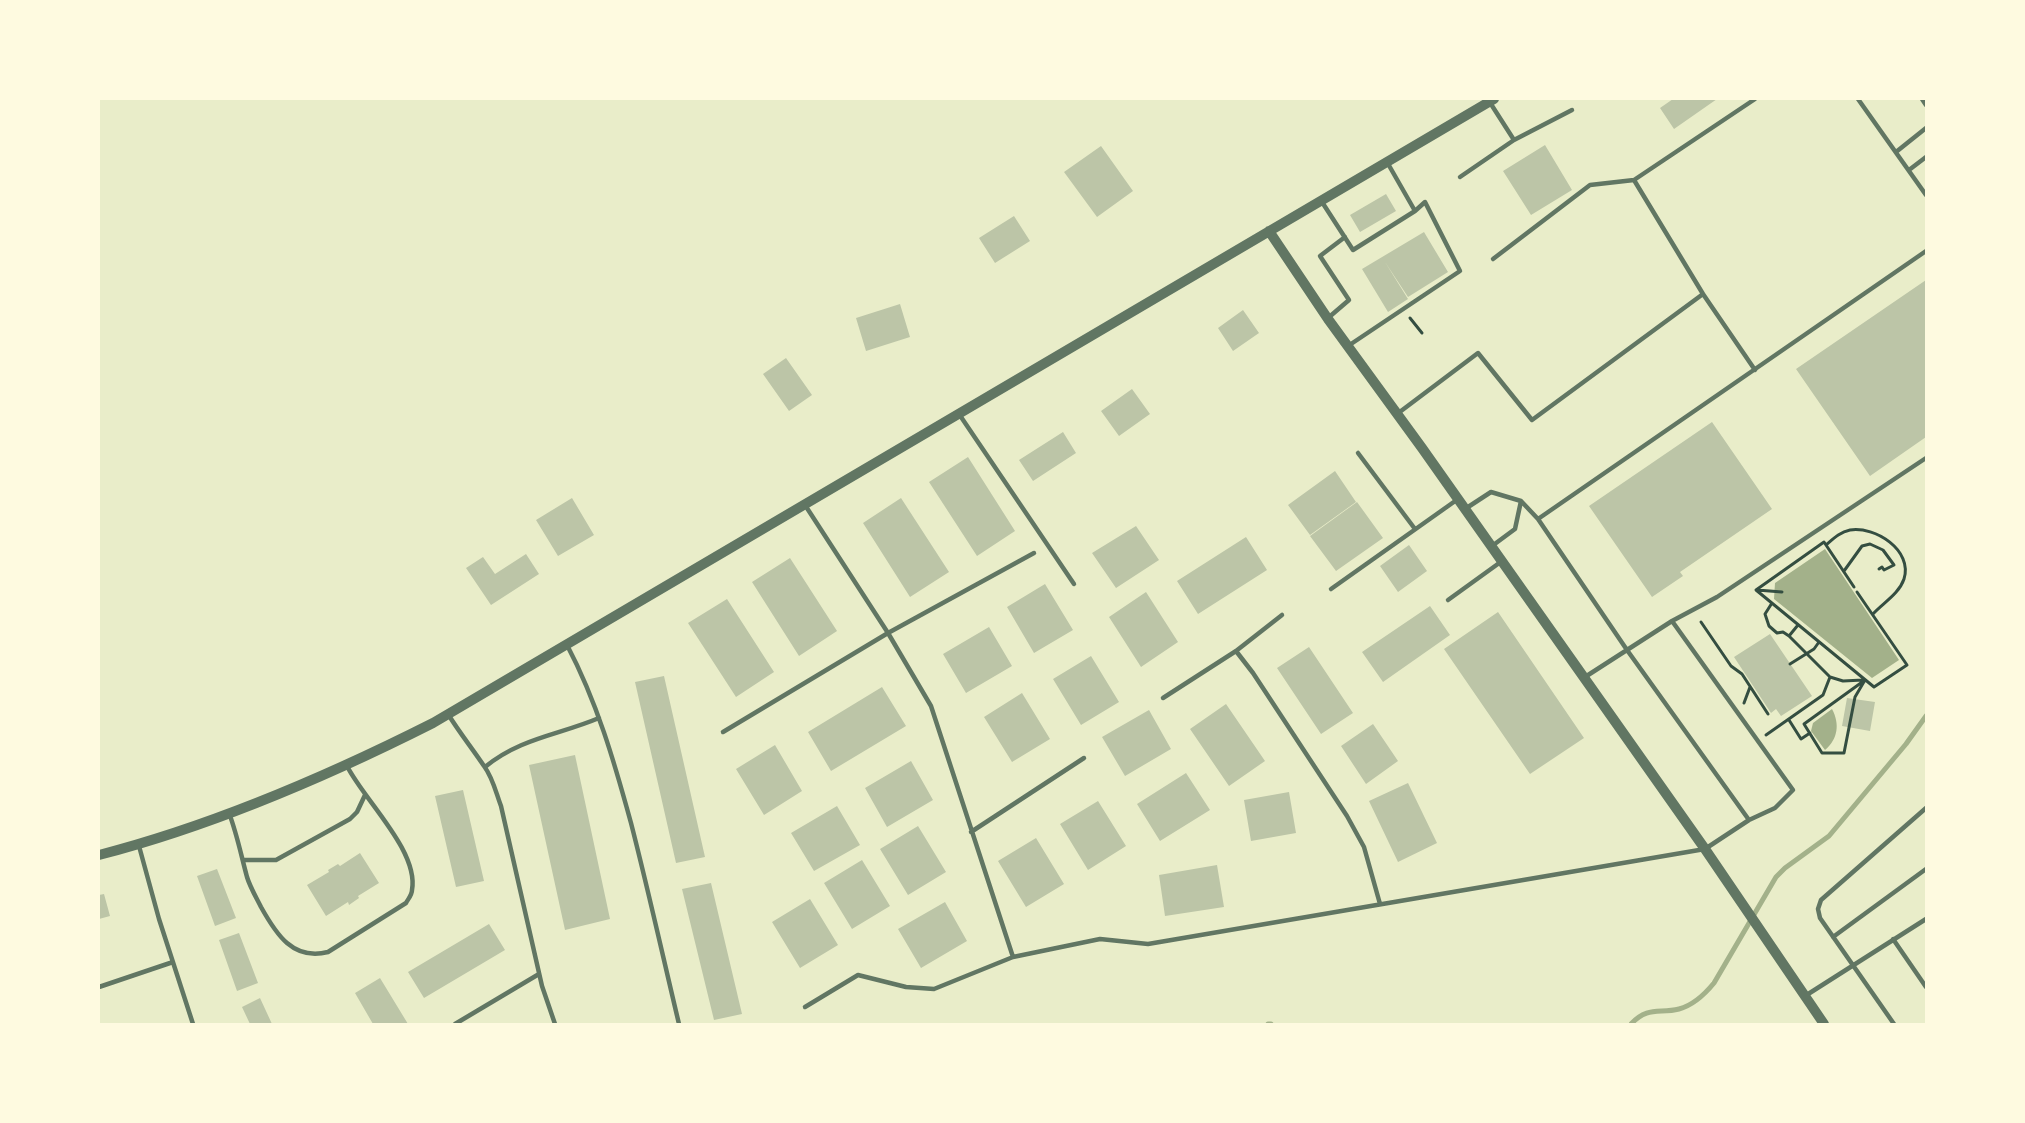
<!DOCTYPE html>
<style>
body{margin:0}
#map{position:relative;width:2025px;height:1123px;overflow:hidden;background:#e9edc9;font-family:"Source Sans 3",sans-serif}
canvas{display:block}
.frame{position:absolute;inset:0;border:100px solid #fefae0;pointer-events:none}
</style>
<div id="map">
<canvas width="2025" height="1123"></canvas>
<div class="frame"></div>
</div>
<script>
const context = document.querySelector('canvas').getContext('2d');
context.lineJoin = 'round';
function fillPath(path, color) {
  context.fillStyle = color;
  context.fill(path, 'evenodd');
}
function strokePath(path, color, width, dash) {
  context.strokeStyle = color;
  context.lineWidth = width;
  context.lineCap = dash ? 'butt' : 'round';
  context.setLineDash(dash || []);
  context.stroke(path);
}
const water = new Path2D(`
 M1825,549L1899,660L1872,678L1774,599L1775,583Z
 M1832,709C1840,724 1838,739 1825,750L1811,731L1813,723Z`);
const stream = new Path2D(`
 M1268,1024H1271
 M1631,1024C1648,1006 1659,1014 1679,1009C1694,1005 1705,994 1714,983L1776,877L1785,868L1829,836L1906,744L1926,716`);
const building = new Path2D(`
 M1673,99H1717L1674,129L1660,108Z
 M1545,145L1572,190L1531,215L1503,171Z
 M1101,146L1133,191L1097,217L1064,172Z
 M1386,194L1396,211L1360,232L1350,215Z
 M1014,216L1030,241L995,263L979,238Z
 M1424,232L1448,272L1408,297L1385,262L1408,299L1388,312L1362,269Z
 M1926,280V437L1870,476L1796,369Z
 M900,304L910,337L866,351L856,318Z
 M1243,310L1259,333L1233,351L1218,328Z
 M786,358L812,395L789,411L763,374Z
 M1132,389L1150,414L1119,436L1101,411Z
 M1712,422L1772,509L1680,572L1683,576L1652,597L1589,506Z
 M1063,432L1076,453L1033,481L1019,460Z
 M968,457L1015,531L977,556L929,482Z
 M1335,471L1356,502L1310,535L1288,505Z
 M572,498L594,535L558,556L536,520Z
 M901,498L949,572L910,597L863,523Z
 M1357,502L1383,538L1336,571L1310,536Z
 M1136,526L1159,560L1116,588L1092,553Z
 M1246,537L1267,570L1198,614L1177,581Z
 M1409,545L1427,571L1398,592L1380,566Z
 M526,554L539,574L491,605L466,568L483,557L495,574Z
 M790,558L837,631L799,656L752,582Z
 M1045,584L1073,630L1034,653L1007,607Z
 M1146,592L1178,642L1141,667L1109,617Z
 M727,599L774,672L736,697L688,623Z
 M1430,606L1450,635L1383,682L1362,652Z
 M1498,612L1584,738L1530,774L1444,649Z
 M989,627L1012,666L966,693L943,654Z
 M1770,634L1812,696L1781,716L1776,709L1771,713L1734,657Z
 M1309,647L1353,713L1321,734L1277,668Z
 M1091,656L1119,702L1081,725L1053,679Z
 M664,676L705,857L676,863L635,682Z
 M882,687L906,726L831,771L808,732Z
 M1022,693L1050,739L1012,762L984,717Z
 M1847,698L1875,702L1870,731L1842,726Z
 M1226,704L1265,761L1229,786L1190,729Z
 M1149,710L1171,749L1125,776L1102,737Z
 M1373,724L1398,761L1366,784L1341,746Z
 M775,745L802,791L764,815L736,769Z
 M575,755L610,919L565,930L529,765Z
 M911,761L933,800L887,827L865,788Z
 M1186,773L1210,810L1160,841L1137,804Z
 M1408,783L1437,843L1398,862L1369,801Z
 M463,790L484,881L456,887L435,796Z
 M1289,792L1296,833L1251,841L1244,800Z
 M1098,801L1126,846L1088,870L1060,824Z
 M837,806L860,845L814,871L791,833Z
 M918,826L946,872L908,895L880,849Z
 M1036,838L1064,884L1026,907L998,861Z
 M360,853L379,883L358,896L359,898L349,905L348,902L326,916L307,885L329,872L328,870L338,864L340,866Z
 M862,860L890,906L852,929L824,883Z
 M1217,865L1224,907L1165,916L1159,875Z
 M217,869L236,918L215,926L197,876Z
 M711,883L742,1014L714,1020L682,889Z
 M104,894L110,916L99,919V895Z
 M810,899L838,945L800,968L772,922Z
 M945,902L967,941L921,968L898,929Z
 M489,924L505,950L424,998L408,972Z
 M239,933L258,983L237,991L219,940Z
 M380,978L408,1024H373L355,993Z
 M260,998L272,1024H250L242,1007Z`);
const path = new Path2D(`
 M1410,318L1422,333
 M1826,545C1833,539 1840,532 1850,530C1875,526 1913,550 1904,579C1899,594 1883,603 1873,614
 M1844,571L1862,546L1870,544L1883,550L1894,565L1884,570L1882,567L1879,569
 M1756,590L1874,687L1907,665L1857,592
 M1756,590L1824,542L1854,587
 M1757,590L1782,592
 M1772,603L1765,614L1769,626L1777,633L1783,632L1789,636L1830,677L1843,681L1863,680
 M1701,622L1731,666L1742,674L1768,714
 M1789,636L1798,625
 M1790,664L1814,649L1819,642
 M1865,680L1855,697L1844,753H1822L1804,724Z
 M1744,703L1750,687
 M1789,720L1801,739L1810,733
 M1766,735L1823,695L1830,677`);
const service = new Path2D(`
 M1858,99L1926,195
 M1922,99L1926,105
 M1489,101L1514,140L1572,110
 M1896,152L1926,128
 M1909,170L1926,157
 M1460,177L1514,140
 M1322,202L1353,250L1415,211L1387,162
 M1493,259L1590,185L1634,180
 M1703,294L1755,370
 M1328,318L1349,300L1320,256L1345,237
 M1348,346L1460,271L1425,202L1415,211
 M959,414L1074,584
 M1397,414L1478,353L1532,420L1703,294L1634,180L1755,99
 M1358,453L1415,529
 M805,505L888,633L931,706L1013,957
 M1465,509L1491,492L1521,501L1538,519
 M1492,546L1515,529L1521,501
 M1331,589L1458,499
 M1448,600L1502,561
 M567,645C597,702 614,761 631,823C648,889 663,957 679,1024
 M1236,651L1253,673L1347,816L1364,847L1380,904
 M1585,677L1672,621L1717,597L1926,458
 M1163,698L1236,651L1282,615
 M448,714C459,732 472,748 484,766C493,778 496,793 501,806L542,986L555,1024
 M723,732L888,633L1034,553
 M485,767C520,738 559,735 599,718
 M229,813C237,834 241,855 247,877C250,887 256,897 261,907C276,934 293,961 328,952L406,903C408,899 412,895 412,890C419,851 364,800 347,766
 M1749,820L1627,650L1538,519L1926,251
 M971,832L1084,758
 M139,846L159,919L193,1024
 M244,860H276L350,819L357,812L365,795
 M1833,937L1926,869
 M1893,939L1926,987
 M99,987L173,962
 M1805,996L1926,919
 M805,1007L858,975L906,987L934,989L1013,957L1100,939L1148,944L1705,849L1749,820L1775,808L1793,790L1672,621
 M455,1024L539,974
 M1894,1024L1820,918L1818,909L1821,900L1926,808`);
const tertiary = new Path2D(`
 M1269,231L1328,319L1422,448L1705,849L1824,1024
 M99,855C215,825 326,777 433,723L1494,99`);
fillPath(water, '#a3b18a');
strokePath(stream, '#a3b18a', 5);
fillPath(building, '#bcc5a7');
strokePath(path, '#344e41', 3);
strokePath(service, '#617663', 4.5);
strokePath(tertiary, '#617663', 10);
</script>
